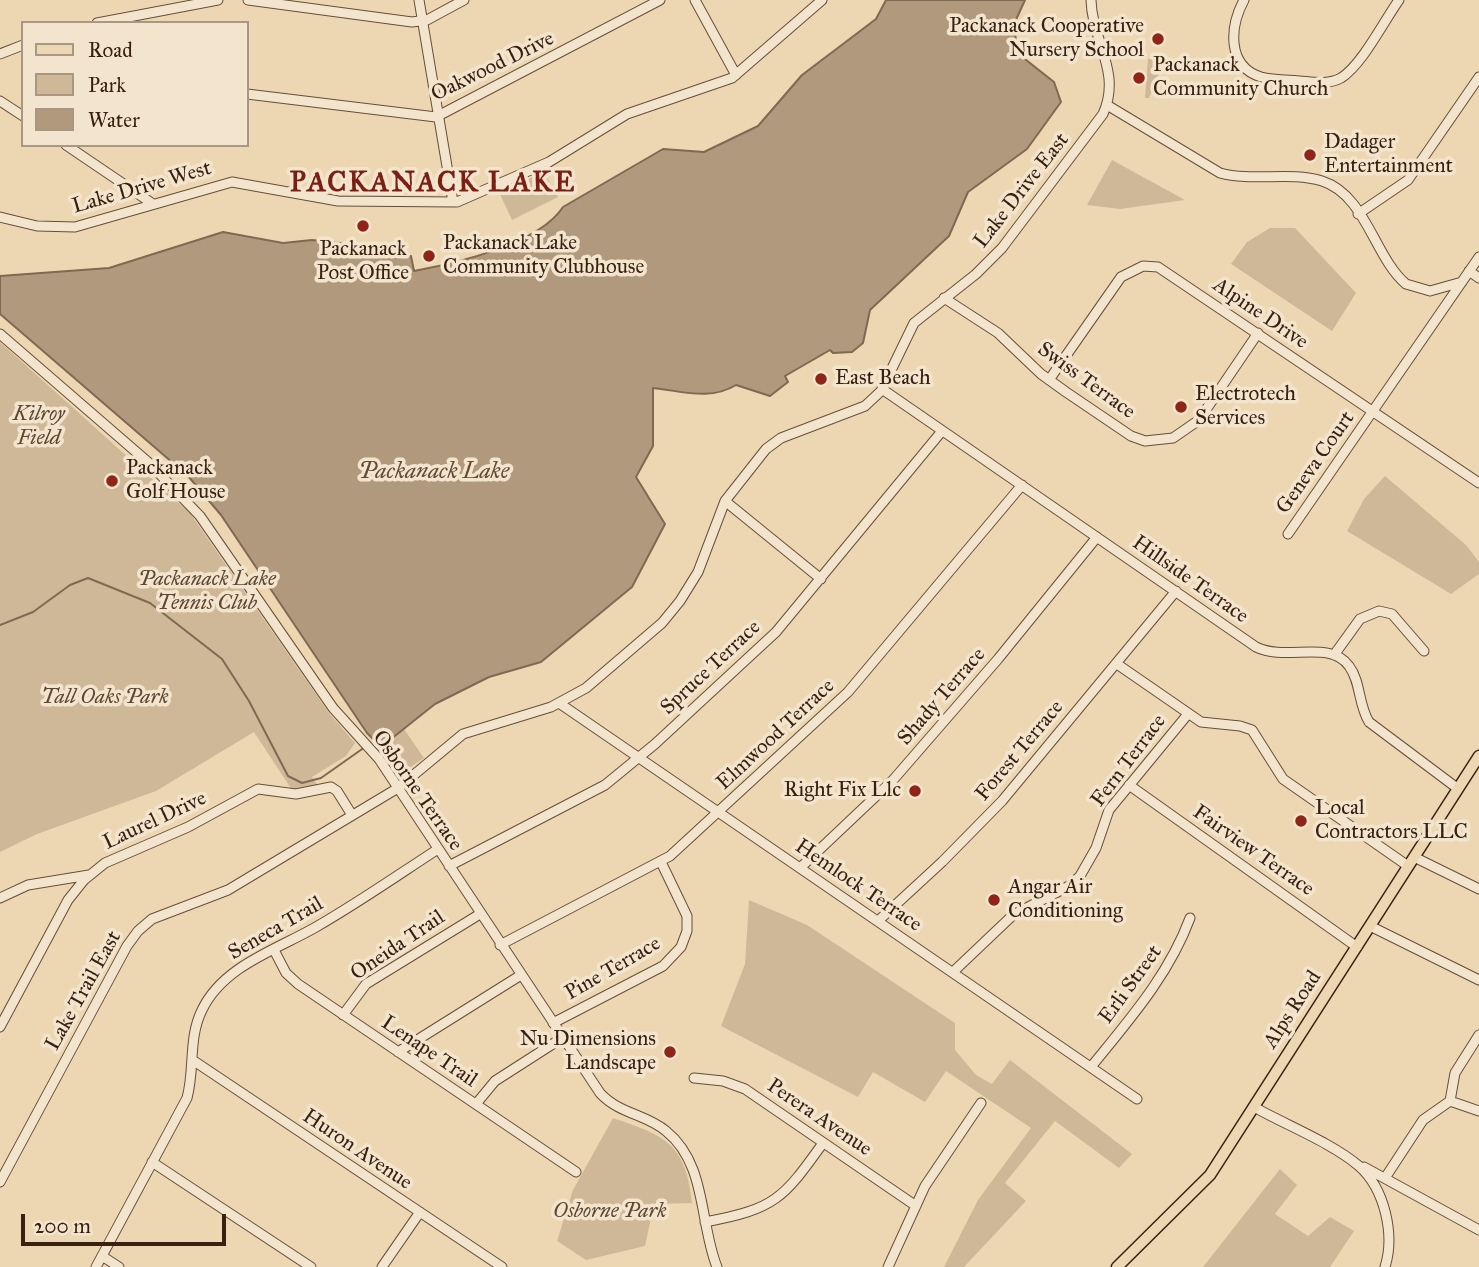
<!DOCTYPE html>
<style>
body{margin:0}
#map{position:relative;width:1479px;height:1267px;overflow:hidden;background:#edd7b2;font-family:"IM FELL Great Primer",serif}
canvas{display:block}
.legend{position:absolute;left:21px;top:21px;width:228px;height:126px;box-sizing:border-box;background:#f3e5cd;border:2px solid #a99782;margin:0;padding:9px 12px;list-style:none;font-size:21px;color:#392112}
.legend li{display:flex;align-items:center;gap:14px;height:35px}
.legend b{width:35px;border:2px solid #a99782}
.scale{position:absolute;left:21px;top:1214px;width:205px;height:32px;box-sizing:border-box;border:4px solid #392112;border-top:0;padding-left:9px;font-size:21px;line-height:24px;white-space:nowrap;color:#392112;-webkit-text-stroke:5px #f3e5cd;paint-order:stroke}
</style>
<div id="map">
<canvas width="1479" height="1267"></canvas>
<ul class="legend">
<li><b style="height:9px;background:#edd7b2"></b>Road</li>
<li><b style="height:19px;background:#ceb897"></b>Park</li>
<li><b style="height:19px;background:#b0997c"></b>Water</li>
</ul>
<div class="scale">200 m</div>
</div>
<script>
const context = document.querySelector('canvas').getContext('2d');
context.lineJoin = 'round';
function fillPath(path, color) {
  context.fillStyle = color;
  context.fill(path, 'evenodd');
}
function strokePath(path, color, width, dash) {
  context.strokeStyle = color;
  context.lineWidth = width;
  context.lineCap = dash ? 'butt' : 'round';
  context.setLineDash(dash || []);
  context.stroke(path);
}
function label(font, color, halo, rows, align = 'center') {
  context.font = font + ' "IM FELL Great Primer",serif';
  context.lineWidth = 7;
  context.setLineDash([]);
  context.textBaseline = 'middle';
  context.strokeStyle = halo;
  context.fillStyle = color;
  for (const [text, x, y, turn = 0] of rows) {
    context.save();
    context.translate(x, y);
    context.rotate((+turn || 0) * Math.PI / 180);
    context.textAlign = isNaN(turn) ? turn : align;
    if (halo) context.strokeText(text, 0, 0);
    context.fillText(text, 0, 0);
    context.restore();
  }
}
const green = new Path2D(`
 M1148,59L1164,60L1149,98H1145Z
 M1112,160L1185,200L1120,209L1087,205Z
 M544,172L558,197L512,220L499,192Z
 M1270,228H1295L1356,293L1332,331L1231,264L1247,242Z
 M0,342L190,513L329,713L355,743L346,756L312,777L318,786L292,790L254,732L156,791L37,834L0,852Z
 M1385,476L1466,545L1479,562V574L1451,594L1347,531L1364,499Z
 M404,729L424,758L400,774L381,747Z
 M749,900L807,925L955,1023V1050L976,1075L992,1084L1010,1060L1132,1154L1119,1168L1055,1121L1005,1183L1026,1201L964,1267H944L978,1200L1031,1128L946,1071L925,1102L873,1072L858,1097L721,1026L745,964Z
 M613,1118C666,1136 686,1144 692,1203L654,1204L645,1246L586,1260L557,1241L573,1190Z
 M1280,1169L1297,1185L1275,1214L1308,1236L1330,1217L1354,1231L1330,1267H1203Z`);
const water = new Path2D(`
 M886,0H1025L1015,22L1016,52L1054,82L1061,102L1027,149L968,192L949,236L870,310L863,343L852,352L833,353L830,350L785,376L788,382L770,396L736,385C710,401 682,391 653,388V446L636,477L665,524L632,587L541,662L489,677L435,704L381,747L367,733L221,515L188,476L0,314V276L109,268L223,232L283,243L312,240L340,243L398,258L411,256L414,271C457,263 539,244 563,207L663,149L704,152L758,126L802,75L876,19Z`);
const stream = new Path2D(`
 M0,625L33,612L70,585L88,578L150,603L222,659L249,701L288,776L302,783L321,778L365,747`);
const minor = new Path2D(`
 M248,0L412,22L427,20L464,0
 M419,0L453,202
 M695,0L736,75
 M1244,0C1230,26 1226,66 1261,77C1273,80 1287,80 1299,81C1313,82 1328,85 1341,78C1362,65 1384,21 1399,0
 M97,23L218,0
 M0,54L23,45
 M247,94L436,117L660,0
 M0,101L23,116
 M1107,105L1220,173C1253,182 1289,171 1322,181C1366,195 1374,257 1406,284L1430,291L1462,282
 M66,145L153,204
 M1358,214L1408,180L1479,77
 M0,217L37,226L75,227L232,182L338,201L457,202L549,162L627,114L732,78L822,0
 M1469,271L1479,278
 M944,298L998,333L1041,374L1066,392L1131,436L1145,441L1173,438L1199,420L1258,333
 M0,334L149,463L200,516L333,708L379,759L600,1093C619,1114 646,1114 666,1131C707,1164 699,1222 717,1267
 M1049,380L1121,277L1143,266L1158,267L1479,483
 M882,389L1256,647C1286,662 1330,639 1349,666C1361,682 1358,704 1369,722L1457,788
 M725,501L821,579
 M1288,534L1479,257
 M1334,655L1360,619L1379,611L1392,614L1424,651
 M1117,664L1201,722L1240,726L1252,730L1283,779L1408,866
 M559,703L1137,1099
 M1129,785L1357,947
 M1414,857L1479,889
 M449,866L605,785L655,744L776,632L942,431
 M800,868L893,780L998,659L1097,537
 M0,898L28,885L89,875
 M878,921L942,862L1002,801L1176,591
 M1370,926L1479,980
 M500,945L670,856L848,692L1022,485
 M274,950L286,973L298,984L576,1172
 M953,972L1013,915L1069,886L1080,876L1096,848L1109,810L1188,714
 M343,1015L366,984L480,914
 M553,1023L663,966L681,947L687,931V916L661,862
 M0,1027L68,900L84,880L105,863L188,827L258,789L296,794L331,787L337,791L352,815
 M398,1052L521,975
 M194,1061L502,1267
 M1091,1067C1129,1020 1169,975 1190,918
 M694,1078L723,1081L745,1089L916,1206
 M1450,1101L1455,1073L1479,1035
 M476,1104L495,1081L562,1038
 M1254,1107C1286,1125 1332,1143 1359,1166C1385,1189 1395,1235 1385,1267
 M152,1162L311,1267
 M1364,1167L1479,1230
 M1385,1178L1423,1120L1450,1101L1479,1111
 M0,1182L127,946L138,931L152,919L228,890L398,788L463,734L551,707L586,688L662,623L680,601L698,572L725,501L766,449L781,438L865,406L881,391L914,323L976,274L1002,248L1103,114C1122,72 1092,41 1091,0
 M705,1222C775,1209 783,1199 823,1143
 M102,1256L119,1267
 M96,1267L187,1098C195,1069 188,1038 202,1010C223,966 276,950 316,927C358,903 398,875 438,849
 M382,1267L420,1212
 M888,1267L925,1186L981,1103`);
const major = new Path2D(`
 M1117,1267L1210,1175L1479,756`);
const markers = [
 [1158,39,7,"#8f2418"],
 [1139,78,7,"#8f2418"],
 [1310,155,7,"#8f2418"],
 [363,226,7,"#8f2418"],
 [429,256,7,"#8f2418"],
 [821,379,7,"#8f2418"],
 [1181,407,7,"#8f2418"],
 [112,481,7,"#8f2418"],
 [915,791,7,"#8f2418"],
 [1301,821,7,"#8f2418"],
 [994,900,7,"#8f2418"],
 [670,1052,7,"#8f2418"]
];
const poiNames = [
 ["Packanack Cooperative",1144,27,"right"],
 ["Nursery School",1144,51,"right"],
 ["Packanack",1153,66],
 ["Community Church",1153,90],
 ["Dadager",1324,143],
 ["Entertainment",1324,167],
 ["Packanack Lake",443,244],
 ["Community Clubhouse",443,268],
 ["Packanack",363,250,"center"],
 ["Post Office",363,274,"center"],
 ["East Beach",835,379],
 ["Electrotech",1195,395],
 ["Services",1195,419],
 ["Packanack",126,469],
 ["Golf House",126,493],
 ["Right Fix Llc",901,791,"right"],
 ["Local",1315,809],
 ["Contractors LLC",1315,833],
 ["Angar Air",1008,888],
 ["Conditioning",1008,912],
 ["Nu Dimensions",656,1040,"right"],
 ["Landscape",656,1064,"right"]
];
const streetNames = [
 ["Oakwood Drive",493,67,-26],
 ["Lake Drive West",142,188,-16],
 ["Lake Drive East",1022,191,-52],
 ["Alpine Drive",1260,314,34],
 ["Swiss Terrace",1086,381,36],
 ["Geneva Court",1316,463,-55],
 ["Hillside Terrace",1190,580,35],
 ["Spruce Terrace",711,668,-43],
 ["Shady Terrace",942,697,-49],
 ["Elmwood Terrace",776,735,-43],
 ["Forest Terrace",1020,751,-50],
 ["Fern Terrace",1129,761,-53],
 ["Osborne Terrace",417,791,55],
 ["Laurel Drive",155,821,-25],
 ["Fairview Terrace",1253,851,35],
 ["Hemlock Terrace",858,886,34],
 ["Seneca Trail",276,929,-30],
 ["Oneida Trail",398,946,-34],
 ["Pine Terrace",613,969,-30],
 ["Erli Street",1131,985,-54],
 ["Lake Trail East",84,991,-61],
 ["Alps Road",1293,1010,-57],
 ["Lenape Trail",429,1052,34],
 ["Perera Avenue",819,1118,34],
 ["Huron Avenue",357,1150,34]
];
const parkNames = [
 ["Kilroy",39,415],
 ["Field",39,439],
 ["Packanack Lake",207,580],
 ["Tennis Club",207,604],
 ["Tall Oaks Park",105,698],
 ["Osborne Park",610,1212]
];
const waterNames = [
 ["Packanack Lake",434,472]
];
const districtNames = [
 ["PACKANACK LAKE",433,184]
];
fillPath(green, '#ceb897');
fillPath(water, '#b0997c');
strokePath(water, '#806952', 2);
strokePath(stream, '#806952', 2);
strokePath(minor, '#664e3a', 11);
strokePath(major, '#392112', 13);
strokePath(minor, '#f3e5cd', 9);
strokePath(major, '#edd7b2', 10);
for (const [x, y, r, color] of markers) {
  const dot = new Path2D();
  dot.arc(x, y, r, 0, 2 * Math.PI);
  context.fillStyle = color;
  context.fill(dot);
  strokePath(dot, '#f3e5cd', 2.5);
}
label('21px', '#392112', '#f3e5cd', poiNames, 'left');
label('21px', '#392112', '#f3e5cd', streetNames);
label('italic 21px', '#5e4733', '#f3e5cd', parkNames);
label('italic 23px', '#634b37', '#f3e5cd', waterNames);
context.letterSpacing = '2px';
label('bold 28px', '#7a1f14', '#f3e5cd', districtNames);
context.letterSpacing = '0px';
</script>
